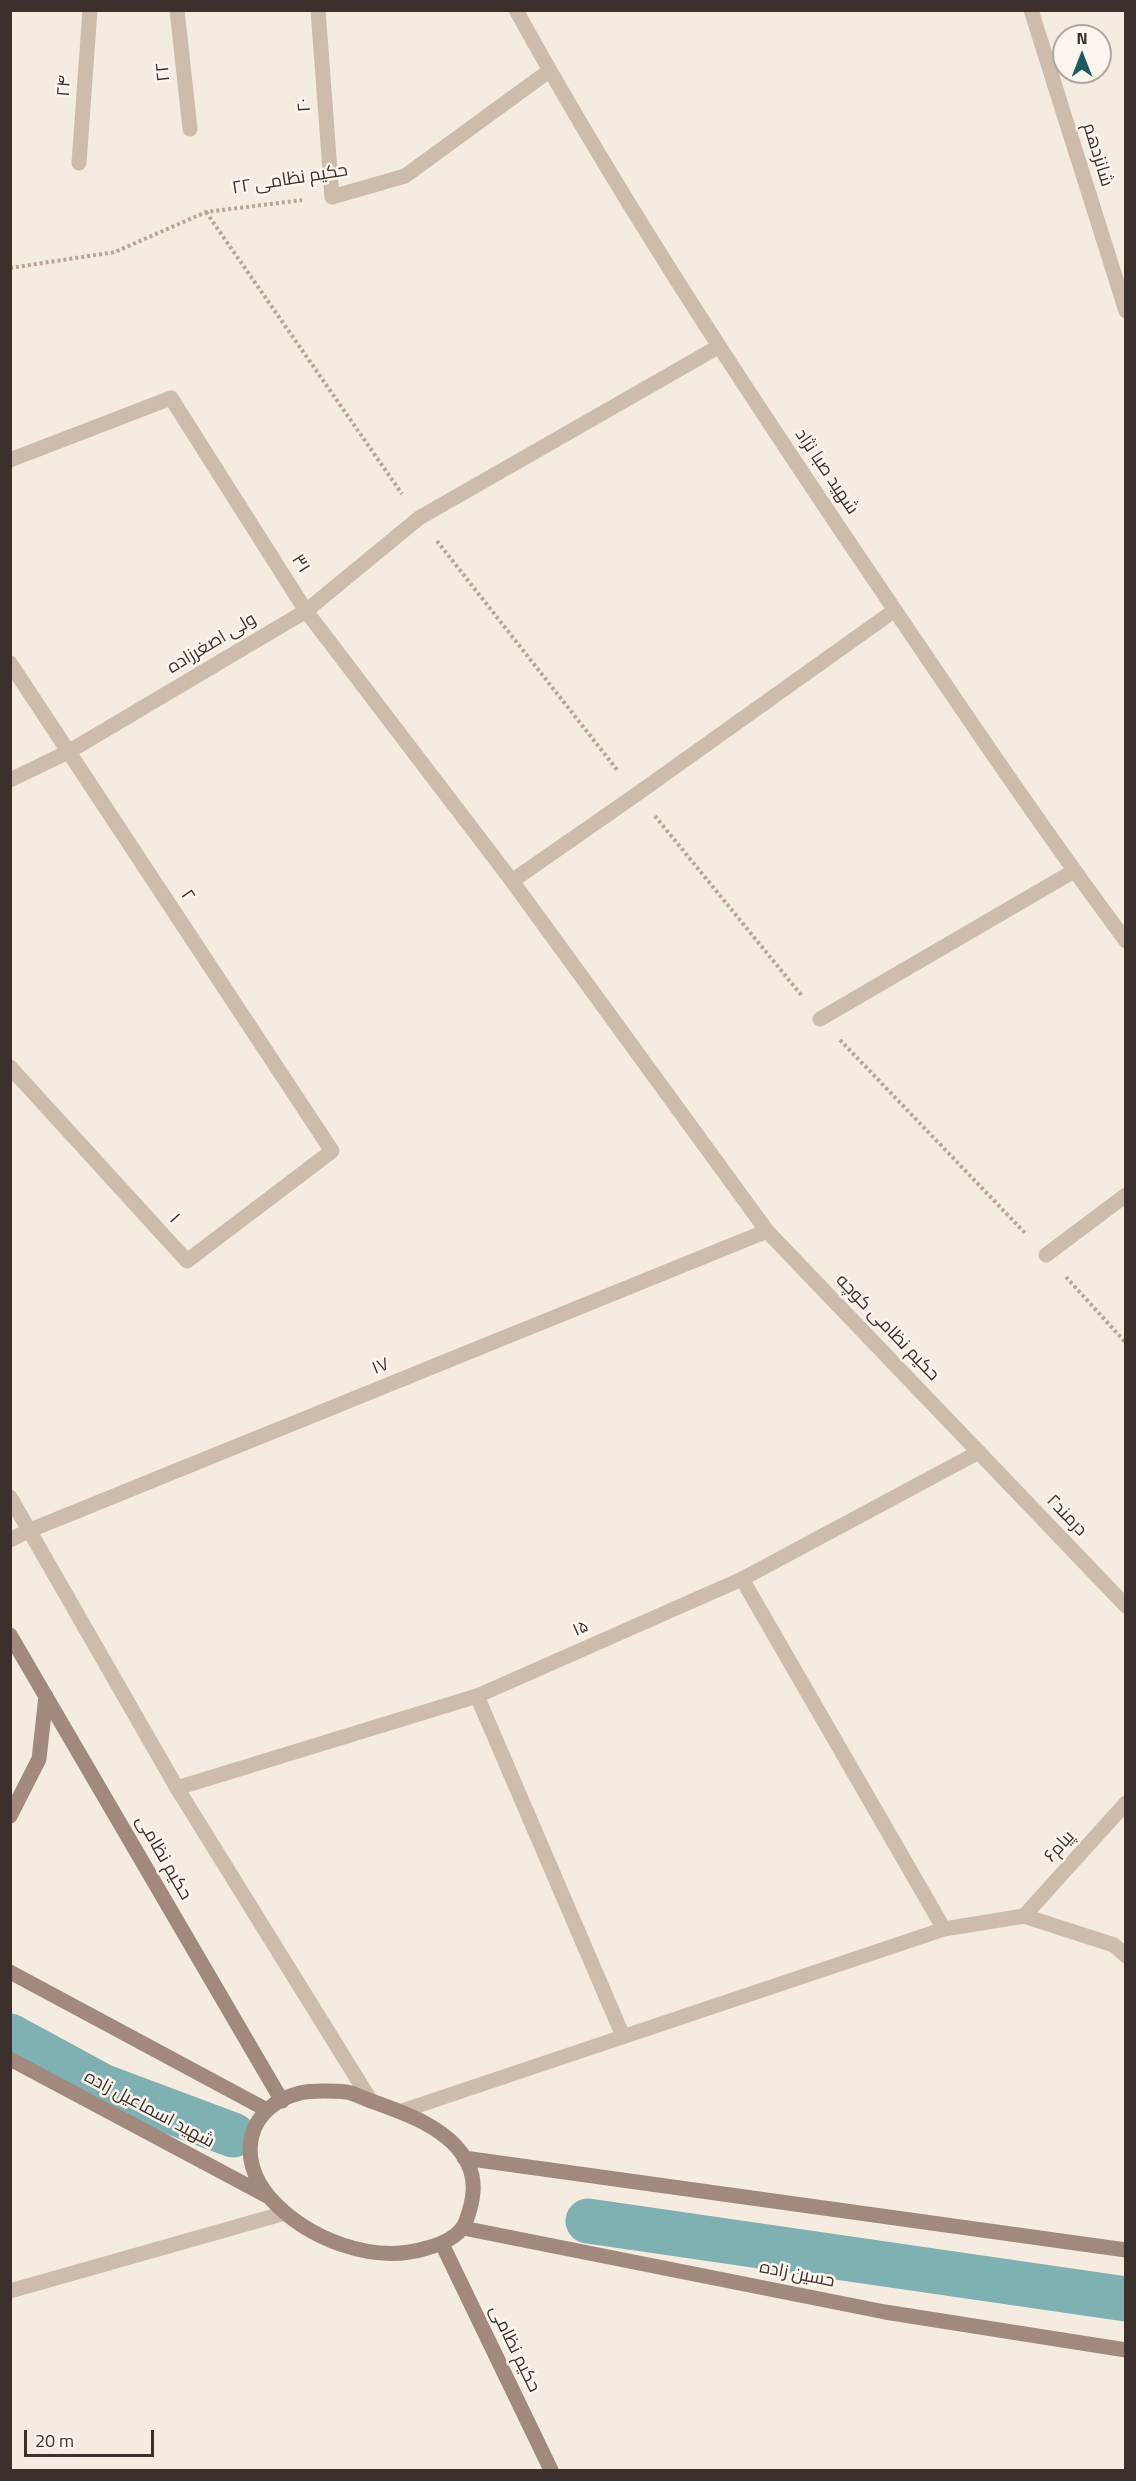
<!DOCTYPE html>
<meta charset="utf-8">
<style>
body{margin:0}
#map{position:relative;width:1136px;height:2481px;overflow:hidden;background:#f4ebe1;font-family:"Titillium Web",sans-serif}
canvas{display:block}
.frame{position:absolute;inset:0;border:12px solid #3b302b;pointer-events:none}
.north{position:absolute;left:1052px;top:24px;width:60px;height:60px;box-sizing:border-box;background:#fbf5ee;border:2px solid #aea6a0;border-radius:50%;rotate:0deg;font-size:16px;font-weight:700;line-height:24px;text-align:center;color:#3b302b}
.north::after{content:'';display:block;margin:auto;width:21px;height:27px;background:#1f5a5e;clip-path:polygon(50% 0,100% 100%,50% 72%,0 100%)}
.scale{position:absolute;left:24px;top:2430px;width:130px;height:27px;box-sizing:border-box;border:3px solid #3b302b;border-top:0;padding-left:8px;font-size:18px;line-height:21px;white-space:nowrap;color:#3b302b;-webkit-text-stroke:4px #fbf5ee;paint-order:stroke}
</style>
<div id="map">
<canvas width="1136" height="2481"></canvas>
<div class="frame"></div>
<div class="north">N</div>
<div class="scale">20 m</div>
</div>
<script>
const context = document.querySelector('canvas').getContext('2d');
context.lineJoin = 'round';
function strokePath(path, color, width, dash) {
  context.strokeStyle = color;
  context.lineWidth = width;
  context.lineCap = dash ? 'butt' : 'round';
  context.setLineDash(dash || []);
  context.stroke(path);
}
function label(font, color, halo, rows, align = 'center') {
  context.font = font + ' "Titillium Web",Cairo,sans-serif';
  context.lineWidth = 5;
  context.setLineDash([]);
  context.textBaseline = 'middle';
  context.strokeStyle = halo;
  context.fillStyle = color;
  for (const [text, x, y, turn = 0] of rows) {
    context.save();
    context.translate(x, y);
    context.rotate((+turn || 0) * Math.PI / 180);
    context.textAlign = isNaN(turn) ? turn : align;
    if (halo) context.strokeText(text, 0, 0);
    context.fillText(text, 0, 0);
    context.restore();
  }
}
const canal = new Path2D(`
 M10,2036L102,2086L233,2135
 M588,2221L1126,2299`);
const path = new Path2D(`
 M206,212L402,494
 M10,268L115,252L206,212L302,200
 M437,541L618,771
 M655,816L802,996
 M840,1040L1026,1234
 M1066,1277L1126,1343`);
const street = new Path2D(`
 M177,10L190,129
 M318,10L332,197L405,176L549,71
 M516,10C615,190 728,362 842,532C935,669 1027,808 1126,941
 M1031,10L1126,311
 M79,163L90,10
 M10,460L171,398L306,611L512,881
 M895,610L637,794L512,881L767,1231L1126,1606
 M10,663L332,1151L187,1261L10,1067
 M10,780L68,752L306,611L419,518L718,347
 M820,1019L1074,871
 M1046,1255L1126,1195
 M10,1497L177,1788L371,2101
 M10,1540L28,1531L767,1231
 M742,1579L944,1929
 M477,1696L623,2036
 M177,1788L477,1696L742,1579L979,1452
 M1024,1916L1126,1803
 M402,2111L944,1929L1024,1916L1114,1945L1126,1956
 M10,2291L285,2213`);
const secondary = new Path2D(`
 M10,1635L282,2101
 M10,1816L39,1759L46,1696
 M10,1972L267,2110
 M10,2059L267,2196
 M323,2091C331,2091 338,2091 346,2092C354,2093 363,2098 371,2101C405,2113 452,2129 468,2164C477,2183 473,2202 466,2221C460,2237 442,2244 427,2248C373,2265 307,2239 270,2198C235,2158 247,2106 300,2093C308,2091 316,2091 323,2091Z
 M464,2158L1126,2250
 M463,2228L885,2312L1126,2350
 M442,2244L551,2470`);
const streetNames = [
 ["۲۲",164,72,-96],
 ["۲۴",65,86,-86],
 ["۲۰",305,105,-94],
 ["شانزدهم",1097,155,73],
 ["۲۲ حکیم نظامی",290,180,-9],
 ["شهید صبا نژاد",826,472,56],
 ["۳۱",300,564,58],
 ["ولی اصغرزاده",212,644,-31],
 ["۲",187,896,56],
 ["۱",174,1219,48],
 ["حکیم نظامی کوچه",887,1328,46],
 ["۱۷",381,1367,-22],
 ["درمند۲",1066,1516,46],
 ["۱۵",581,1629,-24],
 ["۶پیام",1060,1847,-48],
 ["حکیم نظامی",163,1858,60],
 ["شهید اسماعیل زاده",149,2110,28],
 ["حسین زاده",797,2275,11],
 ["حکیم نظامی",514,2349,64]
];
strokePath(canal, '#7fb0b2', 45);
strokePath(path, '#b9a596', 4, [3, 3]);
strokePath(street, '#cdbbac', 15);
strokePath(secondary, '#a18a7d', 15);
label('18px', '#3b302b', '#fbf5ee', streetNames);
</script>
